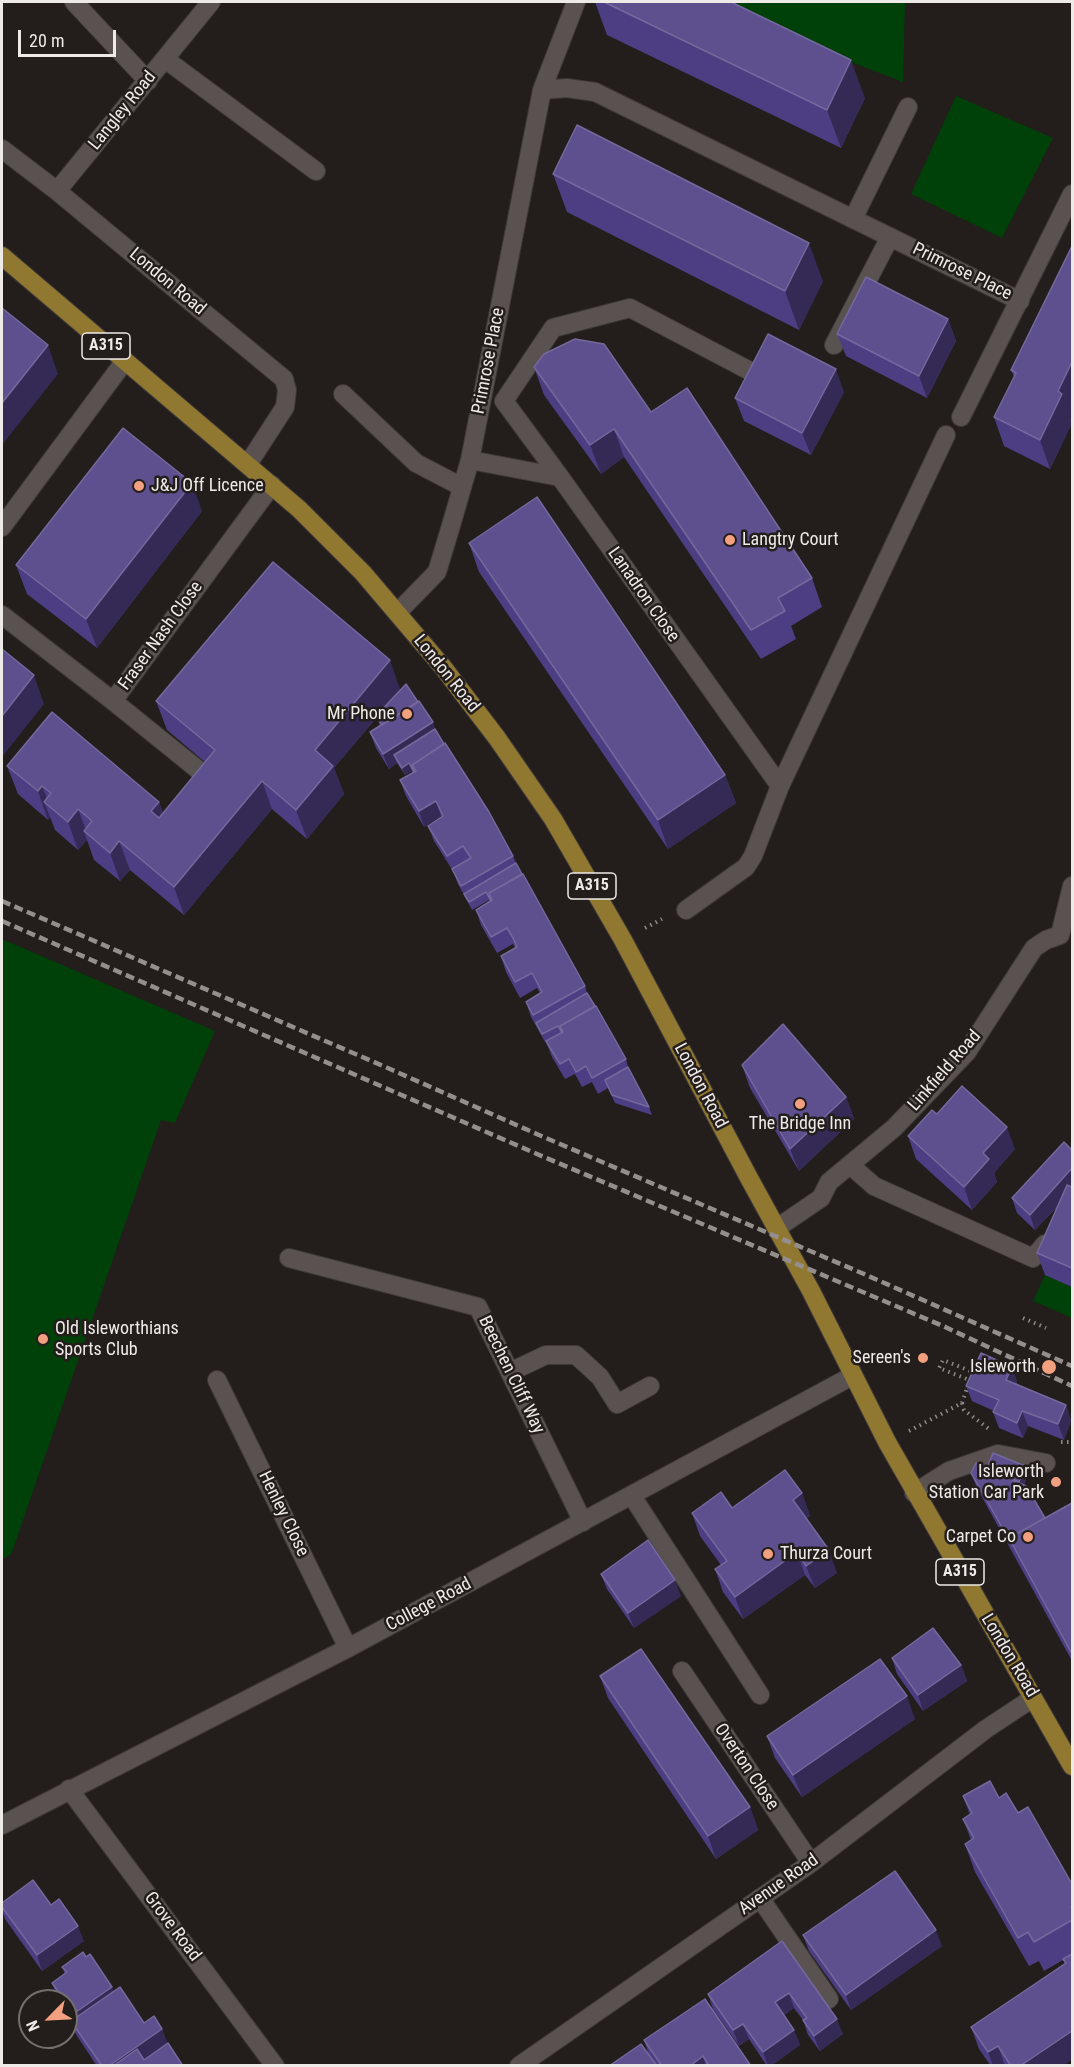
<!DOCTYPE html>
<style>
body{margin:0}
#map{position:relative;width:1074px;height:2067px;overflow:hidden;background:#231d1b;font-family:"Roboto Condensed",sans-serif}
canvas{display:block}
.frame{position:absolute;inset:0;border:3px solid #eeeae8;pointer-events:none}
.north{position:absolute;left:18px;top:1989px;width:60px;height:60px;box-sizing:border-box;background:#231d1b;border:2px solid #746f6d;border-radius:50%;rotate:246deg;font-size:16px;font-weight:700;line-height:24px;text-align:center;color:#eeeae8}
.north::after{content:'';display:block;margin:auto;width:21px;height:27px;background:#f2a07f;clip-path:polygon(50% 0,100% 100%,50% 72%,0 100%)}
.scale{position:absolute;left:18px;top:30px;width:98px;height:27px;box-sizing:border-box;border:3px solid #eeeae8;border-top:0;padding-left:8px;font-size:18px;line-height:21px;white-space:nowrap;color:#eeeae8;-webkit-text-stroke:4px #231d1b;paint-order:stroke}
</style>
<div id="map">
<canvas width="1074" height="2067"></canvas>
<div class="frame"></div>
<div class="north">N</div>
<div class="scale">20 m</div>
</div>
<script>
const context = document.querySelector('canvas').getContext('2d');
context.lineJoin = 'round';
function fillPath(path, color) {
  context.fillStyle = color;
  context.fill(path, 'evenodd');
}
function strokePath(path, color, width, dash) {
  context.strokeStyle = color;
  context.lineWidth = width;
  context.lineCap = dash ? 'butt' : 'round';
  context.setLineDash(dash || []);
  context.stroke(path);
}
function label(font, color, halo, rows, align = 'center') {
  context.font = font + ' "Roboto Condensed",sans-serif';
  context.lineWidth = 5;
  context.setLineDash([]);
  context.textBaseline = 'middle';
  context.strokeStyle = halo;
  context.fillStyle = color;
  for (const [text, x, y, turn = 0] of rows) {
    context.save();
    context.translate(x, y);
    context.rotate((+turn || 0) * Math.PI / 180);
    context.textAlign = isNaN(turn) ? turn : align;
    if (halo) context.strokeText(text, 0, 0);
    context.fillText(text, 0, 0);
    context.restore();
  }
}
const green = new Path2D(`
 M695,2H905L903,82Z
 M956,96L1053,138L1002,238L911,194Z
 M2,939L215,1031L175,1123L161,1120L11,1555L2,1559Z
 M1045,1275L1072,1287V1318L1033,1301Z`);
const path = new Path2D(`
 M645,928L662,919
 M1023,1318L1046,1328
 M972,1381L939,1368L943,1360L973,1372L974,1370
 M962,1403L964,1410L989,1429
 M909,1431L962,1403L968,1385
 M1061,1442H1072`);
const lane = new Path2D(`
 M74,2L148,81
 M165,59L316,171
 M853,219L908,107
 M834,345L890,237
 M850,1165L874,1186L1033,1258L1045,1244
 M510,1372L546,1355H576L600,1377L617,1404L650,1386
 M914,1493L949,1471L998,1454L1046,1463
 M632,1496L760,1695
 M760,1898L829,1999`);
const street = new Path2D(`
 M542,90L567,88L595,92L1020,301
 M2,149L57,191L284,379L287,390L285,407L248,464
 M57,191L211,2
 M343,394L416,463L462,487
 M961,417L1072,194
 M470,460L560,477L780,786
 M560,477L504,401L553,328L630,308L748,370
 M2,527L124,362
 M397,613L437,572L450,529L470,460L542,90L576,2
 M2,615L113,701L272,485
 M113,701L217,785
 M686,910L746,867L753,856L780,786L946,435
 M289,1258L478,1307L583,1522
 M217,1380L348,1648
 M682,1671L811,1863
 M69,1789L275,2066
 M519,2066L811,1863L986,1729L1033,1698`);
const secondary = new Path2D(`
 M777,1228L821,1198L829,1182L894,1128L967,1052L1034,948L1046,940L1060,935L1072,886
 M2,1825L348,1648L852,1376`);
const primary = new Path2D(`
 M2,256L299,509L363,573L442,666L497,738L553,819L623,940L749,1178L811,1291L887,1442L1072,1766`);
const rail = new Path2D(`
 M2,901L390,1069L539,1135L864,1274L1072,1366
 M2,921L537,1154L943,1326L1072,1386`);
const wall = new Path2D(`
 M595,2H731L865,98L841,148L607,35Z
 M553,174L823,281L799,330L567,212Z
 M1072,246V411L1070,416L1072,423L1050,469L1004,446L994,417L1014,377L1011,370Z
 M948,319L956,341L927,398L846,356L837,334Z
 M534,367L651,412L812,578L822,607L791,626L796,639L761,659L624,457L601,474L544,395Z
 M844,392L811,455L744,421L735,398Z
 M202,511L97,648L27,594L16,565Z
 M469,543L725,775L736,803L668,849L479,572Z
 M400,689L394,697L435,730L513,856L516,863L585,986L587,993L626,1059L628,1067L649,1107L652,1115L615,1103L608,1088L598,1094L592,1082L582,1087L575,1074L565,1079L552,1057L546,1042H545L531,1017L526,1002L540,993L537,988L520,998L506,972L501,956L515,948L513,944L497,953L481,925L476,910L490,901L489,900L472,910L458,884L453,871L434,841L428,826L442,817L441,816L424,827L406,796L400,780L412,773V771L405,775L397,763L389,769L376,748L370,732L380,726L377,717L334,768L344,794L307,839L272,809L184,915L130,870L120,881L94,860L87,840L78,850L55,830L50,817L48,820L18,794L7,766L159,802L163,813L205,762L167,730L156,701Z
 M742,1065L846,1097L854,1119L799,1171L750,1088Z
 M937,1114L1015,1149L994,1173L997,1182L972,1210L916,1159L908,1136Z
 M1072,1150V1287L1045,1275L1037,1253L1058,1206L1035,1230L1017,1213L1012,1198Z
 M1012,1367L1017,1382V1384L1066,1405L1071,1421L1064,1440L1028,1426L1023,1438L999,1428L993,1412L994,1411L972,1401L966,1386Z
 M987,1468L1028,1473L1024,1485L1045,1518L1072,1504V1661L977,1488L971,1473Z
 M802,1493L810,1516L806,1519L837,1573L815,1588L805,1575L743,1619L723,1592L715,1569L721,1565L700,1536L692,1513L732,1508Z
 M601,1574L681,1596L634,1628L607,1589Z
 M892,1658L961,1665L967,1681L923,1711L897,1674Z
 M600,1676L750,1807L758,1830L716,1859L608,1698Z
 M915,1719L802,1797L775,1758L767,1736Z
 M963,1796L999,1798L1018,1813L1072,1884V2059L1063,2066H991L979,2049L971,2027L1065,1964L1063,1960L1044,1971L1039,1961L1029,1966L975,1872L965,1844L971,1840L963,1819L970,1815Z
 M2,1903L51,1905L84,1941L42,1971L5,1919L2,1910Z
 M803,1935L942,1946L851,2010L809,1951Z
 M782,1941L843,2034L820,2051L808,2035L803,2020L794,2008L784,2015L794,2030L800,2045L771,2066H767L749,2039L739,2046L713,2009L708,1994Z
 M62,1967L114,1991L144,2023L162,2029L167,2043L183,2066H97L77,2036L75,2032L68,2037H66V2001H59L52,1983L65,1974Z
 M644,2040L751,2066H657L649,2055Z`);
const shadedWall = new Path2D(`
 M851,60L865,98L841,148L827,110Z
 M809,243L823,281L799,330L785,291Z
 M948,319L956,341L927,398L919,376Z
 M48,345L58,374L2,445V403Z
 M1072,362V411L1070,416L1072,423L1050,469L1040,440L1058,391Z
 M836,369L844,392L811,455L802,433Z
 M614,429L624,457L601,474L590,445Z
 M192,483L202,511L97,648L86,619Z
 M390,660L400,689L334,768L344,794L307,839L296,810L315,750Z
 M34,675L44,704L2,757V716Z
 M433,722L438,737L394,755L397,763L389,769L383,754Z
 M409,763L412,771L405,775L402,768Z
 M725,775L736,803L668,849L658,820Z
 M262,781L272,809L184,915L174,887Z
 M42,786L50,807L44,802L50,817L48,820L38,791Z
 M436,801L441,816L424,827L419,811Z
 M159,802L169,830L151,811Z
 M78,809L87,833L84,831L87,840L78,850L68,822Z
 M119,841L130,870L120,881L110,853Z
 M846,1097L854,1119L799,1171L790,1149Z
 M1007,1127L1015,1149L994,1173L997,1182L972,1210L964,1187L983,1153Z
 M1072,1168V1190L1035,1230L1030,1215Z
 M1012,1367L1017,1382L1012,1395L1006,1380Z
 M1066,1405L1071,1421L1064,1440L1058,1424Z
 M1022,1411L1028,1426L1023,1438L1017,1423Z
 M1025,1466L1028,1473L1021,1491L1018,1483Z
 M802,1493L810,1516L801,1522L793,1500Z
 M829,1550L837,1573L815,1588L806,1566Z
 M797,1552L805,1575L743,1619L735,1597Z
 M675,1580L681,1596L634,1628L628,1613Z
 M961,1665L967,1681L923,1711L918,1695Z
 M907,1696L915,1719L802,1797L793,1775Z
 M750,1807L758,1830L716,1859L708,1836Z
 M78,1926L84,1941L42,1971L37,1955Z
 M936,1930L942,1946L851,2010L846,1995Z
 M112,1987L118,2002L71,2021L75,2032L68,2037L66,2031V2019Z
 M789,1993L794,2008L781,2017L775,2002Z
 M837,2019L843,2034L820,2051L814,2036Z
 M743,2024L749,2039L739,2046L733,2030Z
 M162,2029L168,2044L137,2066H109Z
 M794,2030L800,2045L771,2066H768L763,2052Z
 M1072,2031V2059L1063,2066H1020Z
 M998,2046L1005,2066H993L988,2052Z
 M703,2056L706,2066H690Z`);
const building = new Path2D(`
 M604,2H731L851,60L827,110Z
 M577,125L809,243L785,291L553,174Z
 M1072,246V362L1058,391L1062,394L1040,440L994,417L1016,373L1011,370Z
 M866,277L948,319L919,376L837,334Z
 M2,308L48,345L2,403Z
 M768,334L836,369L802,433L735,398Z
 M575,339L604,344L651,412L687,388L812,578L778,598L785,611L751,630L614,429L590,445L534,367L544,354Z
 M123,428L192,483L86,619L16,565Z
 M537,497L725,775L658,820L469,543Z
 M273,562L390,660L315,750L333,766L296,810L262,781L174,887L119,841L110,853L84,831L92,821L78,809L68,822L44,802L51,793L42,786L38,791L7,766L52,712L159,802L151,811L159,818L215,750L156,701Z
 M2,649L34,675L2,716Z
 M406,684L418,702L382,725L376,716Z
 M419,701L433,722L383,754L370,732Z
 M435,729L444,744L412,765L414,772L409,763L402,768L394,755Z
 M445,743L489,812L513,856L461,886L452,869L471,858L463,846L447,856L428,826L443,816L436,801L419,811L400,780L416,771L412,765Z
 M516,863L522,874L489,893L491,901L486,892L469,902L464,894Z
 M523,874L585,986L533,1015L526,1002L542,992L532,973L515,982L501,956L517,947L513,938L507,928L491,937L476,910L492,900L489,893Z
 M587,993L595,1006L560,1026L562,1033L558,1026L542,1034L536,1023Z
 M596,1006L626,1059L592,1078L586,1066L576,1072L569,1059L560,1064L546,1041L563,1032L560,1026Z
 M783,1024L846,1097L790,1149L742,1065Z
 M628,1067L649,1107L612,1095L605,1080Z
 M962,1086L1007,1127L983,1153L989,1159L964,1187L908,1136L932,1110L937,1114Z
 M1064,1142L1072,1150V1168L1030,1215L1012,1198Z
 M1067,1185L1072,1187V1268L1037,1253Z
 M981,1353L1012,1367L1006,1380L1066,1405L1058,1424L1022,1411L1017,1423L993,1412L999,1400L966,1386Z
 M993,1453L1025,1466L1019,1482L987,1468Z
 M976,1463L1026,1486L1045,1518L1009,1538L1012,1545L971,1473Z
 M785,1470L802,1493L793,1500L829,1550L806,1566L797,1552L735,1597L715,1569L727,1561L692,1513L721,1492L732,1508Z
 M1072,1503V1654L1009,1538Z
 M648,1540L675,1580L628,1613L601,1574Z
 M933,1628L961,1665L918,1695L892,1658Z
 M641,1649L750,1807L708,1836L600,1676Z
 M880,1659L907,1696L793,1775L767,1736Z
 M990,1781L999,1798L1006,1793L1018,1813L1028,1807L1072,1884V1906L1071,1907L1072,1909V1920L1034,1942L1028,1932L1018,1938L965,1844L974,1838L963,1819L972,1813L963,1796Z
 M895,1871L936,1930L846,1995L803,1935Z
 M33,1880L51,1905L59,1899L78,1926L37,1955L2,1907V1903Z
 M782,1941L837,2019L814,2036L803,2020L807,2018L789,1993L775,2002L794,2030L763,2052L743,2024L733,2030L708,1994Z
 M83,1952L86,1957L90,1954L112,1987L66,2019V2001H59L63,1998L52,1983L67,1972L62,1967Z
 M1072,1954V2031L1020,2066H1011L998,2046L988,2052L971,2027L1066,1963L1063,1959Z
 M120,1987L144,2023L154,2016L162,2029L109,2066H102L71,2021Z
 M705,1999L751,2066H709L703,2056L690,2066H662L644,2040Z
 M168,2043L183,2066H113L137,2049L144,2060Z
 M641,2044L657,2066H609Z`);
const markers = [
 [139,486,6,"#f2a07f"],
 [730,540,6,"#f2a07f"],
 [407,714,6,"#f2a07f"],
 [800,1104,6,"#f2a07f"],
 [43,1339,6,"#f2a07f"],
 [923,1358,6,"#f2a07f"],
 [1049,1367,8,"#f2a07f"],
 [1056,1482,6,"#f2a07f"],
 [1028,1537,6,"#f2a07f"],
 [768,1554,6,"#f2a07f"]
];
const shields = [
 [106,346,48],
 [592,886,48],
 [960,1572,48]
];
const shieldNames = [
 ["A315",106,346],
 ["A315",592,886],
 ["A315",960,1572]
];
const streetNames = [
 ["Langley Road",123,111,-51],
 ["Primrose Place",962,272,26],
 ["London Road",167,282,40],
 ["Primrose Place",489,361,-79],
 ["Lanadron Close",643,595,55],
 ["Fraser Nash Close",161,636,-54],
 ["London Road",446,674,51],
 ["Linkfield Road",945,1071,-49],
 ["London Road",700,1086,62],
 ["Beechen Cliff Way",511,1375,64],
 ["Henley Close",283,1514,64],
 ["College Road",429,1605,-28],
 ["London Road",1009,1656,59],
 ["Overton Close",746,1767,56],
 ["Avenue Road",779,1885,-35],
 ["Grove Road",172,1927,53]
];
const poiNames = [
 ["J&J Off Licence",151,486,"left"],
 ["Langtry Court",742,540,"left"],
 ["Mr Phone",395,714],
 ["The Bridge Inn",800,1124,"center"],
 ["Old Isleworthians",55,1329,"left"],
 ["Sports Club",55,1350,"left"],
 ["Sereen's",911,1358],
 ["Isleworth",1036,1367],
 ["Isleworth",1044,1472],
 ["Station Car Park",1044,1493],
 ["Carpet Co",1016,1537],
 ["Thurza Court",780,1554,"left"]
];
fillPath(green, '#004009');
strokePath(lane, '#3e3938', 20);
strokePath(street, '#3e3938', 20);
strokePath(secondary, '#3e3938', 20);
strokePath(primary, '#3e3938', 20);
strokePath(path, '#8f8a88', 4, [1.5, 4.5]);
strokePath(lane, '#595250', 18);
strokePath(street, '#595250', 18);
strokePath(secondary, '#595250', 18);
strokePath(primary, '#917831', 18);
strokePath(rail, '#948f8d', 4.5, [9, 4.5]);
fillPath(wall, '#4d3e84');
fillPath(shadedWall, '#352955');
fillPath(building, '#5e508e');
strokePath(building, '#75689c', 1.5);
for (const [x, y, r, color] of markers) {
  const dot = new Path2D();
  dot.arc(x, y, r, 0, 2 * Math.PI);
  context.fillStyle = color;
  context.fill(dot);
  strokePath(dot, '#231d1b', 2);
}
for (const [x, y, w] of shields) {
  const box = new Path2D();
  box.roundRect(x - w / 2, y - 13, w, 26, 4.5);
  context.fillStyle = '#231d1b';
  context.fill(box);
  strokePath(box, '#eeeae8', 1.5);
}
label('bold 16px', '#eeeae8', null, shieldNames);
label('18px', '#eeeae8', '#231d1b', streetNames);
label('18px', '#eeeae8', '#231d1b', poiNames, 'right');
</script>
